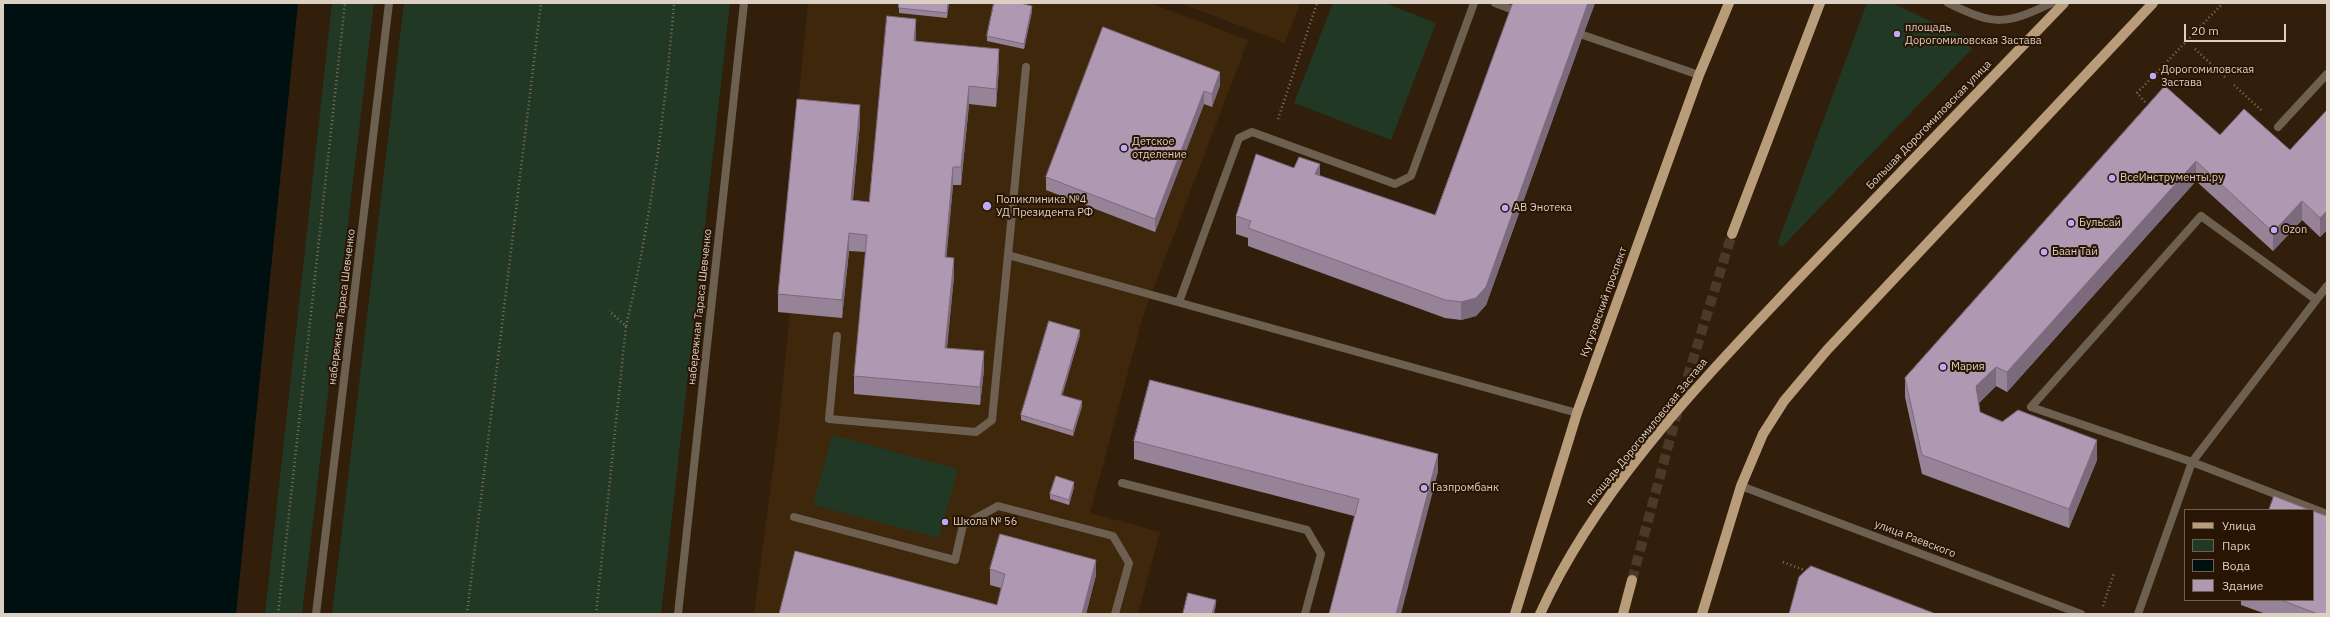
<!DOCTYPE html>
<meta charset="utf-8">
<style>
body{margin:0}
#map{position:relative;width:2330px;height:617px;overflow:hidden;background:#321f0b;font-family:"IBM Plex Sans",sans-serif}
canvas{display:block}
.frame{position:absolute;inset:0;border:4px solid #dccfc3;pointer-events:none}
.legend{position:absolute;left:2184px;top:509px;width:130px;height:92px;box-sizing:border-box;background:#281503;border:1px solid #705f50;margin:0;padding:5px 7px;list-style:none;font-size:12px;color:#dccfc3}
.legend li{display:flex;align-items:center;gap:8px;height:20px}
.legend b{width:20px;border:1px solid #705f50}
.scale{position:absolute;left:2184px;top:24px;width:102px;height:18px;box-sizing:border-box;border:2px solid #dccfc3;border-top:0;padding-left:5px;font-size:12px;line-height:14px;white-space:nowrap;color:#dccfc3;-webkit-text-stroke:3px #281503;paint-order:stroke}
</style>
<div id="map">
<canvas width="2330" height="617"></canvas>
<div class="frame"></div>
<ul class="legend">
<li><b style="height:5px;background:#b99c7a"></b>Улица</li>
<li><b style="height:11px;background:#213824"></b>Парк</li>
<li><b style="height:11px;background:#000f10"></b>Вода</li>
<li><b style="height:11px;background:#af98b1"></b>Здание</li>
</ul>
<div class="scale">20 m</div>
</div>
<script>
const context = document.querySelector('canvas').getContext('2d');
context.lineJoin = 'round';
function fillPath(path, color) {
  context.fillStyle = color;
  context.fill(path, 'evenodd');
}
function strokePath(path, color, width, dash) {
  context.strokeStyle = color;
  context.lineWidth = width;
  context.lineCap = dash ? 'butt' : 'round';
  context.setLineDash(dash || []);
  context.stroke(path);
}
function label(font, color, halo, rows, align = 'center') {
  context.font = font + ' "IBM Plex Sans",sans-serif';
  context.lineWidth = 4;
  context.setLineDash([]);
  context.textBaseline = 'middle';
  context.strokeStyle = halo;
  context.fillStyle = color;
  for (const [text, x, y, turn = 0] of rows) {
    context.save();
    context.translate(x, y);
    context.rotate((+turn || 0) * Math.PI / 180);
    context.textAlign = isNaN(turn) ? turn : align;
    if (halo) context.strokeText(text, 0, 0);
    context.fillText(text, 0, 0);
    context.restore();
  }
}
const built = new Path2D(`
 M808,3H1150L1248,40L1143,316L1090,513L1160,532L1138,614H754L779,424L790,314L778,312Z
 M1180,3H1300L1285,43Z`);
const green = new Path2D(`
 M332,3H374L302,614H265Z
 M404,3H730L661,614H332Z
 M1333,3H1385L1436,23L1391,140L1294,103Z
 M1867,3H1892L1964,37L1972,49L1783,246H1779L1778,242Z
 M832,435L958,469L939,538L813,505Z`);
const water = new Path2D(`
 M3,3H298L236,614H3Z`);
const primaryTunnel = new Path2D(`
 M1632,580L1681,398L1732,234`);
const path = new Path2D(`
 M2195,49L2225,77
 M2234,85L2262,111
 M2145,102L2137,93L2223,3
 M1278,119L1317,3
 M626,326C651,220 665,112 674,3
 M1783,562L1809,572
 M2103,606L2114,573
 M278,614L345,3
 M467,614L541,3
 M596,614L626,326L609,311`);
const service = new Path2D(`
 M1495,3L1516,11
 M1583,35L1699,75
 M2278,127L2327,74
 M1008,255L1026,67
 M2315,299L2201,216L2031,407L2192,462L2327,514
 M1179,302L1239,138L1252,132L1395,184L1411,176L1474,3
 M837,336L829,419L976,432L992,420L1008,255L1577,413
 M1122,483L1307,530L1321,554L1305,614
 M794,517L955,560L963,525L998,506L1113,536L1129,563L1115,614
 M2138,614L2192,462L2327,286`);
const minor = new Path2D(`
 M1741,486L2081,614
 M316,614L389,3
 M678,614L744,3`);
const tertiary = new Path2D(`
 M1948,3C1995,26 2005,25 2052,3`);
const primary = new Path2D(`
 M1732,234L1820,3
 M1515,614L1577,413L1699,75L1729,3
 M1540,614C1597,488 1702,381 1796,281C1885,188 1975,96 2064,3
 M1623,614L1632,580
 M1702,614L1741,486L1763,434L1784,401L1827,350L2153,3`);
const wall = new Path2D(`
 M949,3L947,18L899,13V8Z
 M1513,3H1595L1583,35L1486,305L1476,316L1461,320L1445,318L1248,246V238L1236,234V216L1294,168L1320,176L1435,215Z
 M1032,11L1024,49L987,41V36Z
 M1103,27L1220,85L1212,107L1204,104L1155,232L1046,190V177Z
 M916,37V41L999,67L996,107L969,104L961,185H953L946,258L954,276L947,348L984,369L980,405L854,394V376L866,252L849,251L842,318L778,312V294L860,123L853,200L869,202Z
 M2327,110V230L2320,237L2302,220L2273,251L2196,181L2007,392L1996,386L1979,403L1980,412L2097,460L2069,528L1922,474L1905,397V378L2220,135L2290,150Z
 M1080,335L1062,395L1082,406L1073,436L1021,420V415Z
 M1134,441L1438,472L1354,516L1134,459Z
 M1074,487L1069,505L1050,499V494Z
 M990,569L1096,575L1086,614H779L997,605L1001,588L990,585Z
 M2241,600H2313L2327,614H2266L2241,605Z`);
const shadedWall = new Path2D(`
 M1588,3H1595L1583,35L1486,305L1476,316L1461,320V302Z
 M1032,6V11L1024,49V44Z
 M916,19V37L914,59V41Z
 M999,49V67L996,107V89Z
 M1220,72V85L1212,107V94Z
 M969,86V104L961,185V167Z
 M1204,91V104L1155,232V219Z
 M860,105V123L851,218V200Z
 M2196,161V181L2007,392V372Z
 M1320,164V182L1315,174Z
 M953,167V185L945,275V257Z
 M2302,201V220L2273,251V232Z
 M2327,211V230L2320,237V218Z
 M849,233V251L842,318V300Z
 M954,258V276L945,366V348Z
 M1080,330V335L1061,400V395Z
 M984,351V369L980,405V387Z
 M1996,367V386L1976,405V386Z
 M1082,401V406L1073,436V431Z
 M2097,440V460L2069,528V509Z
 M1438,454V472L1401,614H1396Z
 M1074,482V487L1069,505V500Z
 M1096,560V575L1086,614H1082Z
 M1216,600V605L1214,614H1212Z`);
const building = new Path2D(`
 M899,3H948L947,13L899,8Z
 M994,3H1020L1032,6L1024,44L987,36Z
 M1513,3H1588L1486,287L1476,298L1461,302L1445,300L1248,228L1251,221L1236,216L1256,154L1294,168L1299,157L1320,164L1315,174L1435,215Z
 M887,16L916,19L914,41L999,49L996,89L969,86L961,167H953L945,257L954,258L945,348L984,351L980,387L854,376L867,235L849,233L842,300L778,294L797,99L860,105L851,200L869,202Z
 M1103,27L1220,72L1212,94L1204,91L1155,219L1046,177Z
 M2165,86L2220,135L2244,109L2290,150L2327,110V211L2320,218L2302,201L2273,232L2196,161L2007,372L1996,367L1976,386L1980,412L2002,422L2018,410L2097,440L2069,509L1922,455L1905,378Z
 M1049,321L1080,330L1061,395L1082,401L1073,431L1021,415Z
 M1150,380L1438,454L1396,614H1329L1359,499L1134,441Z
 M1056,476L1074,482L1069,500L1050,494Z
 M2274,496L2310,510H2269Z
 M2313,511L2327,516V534L2326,536L2327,537V614H2318L2281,600H2313Z
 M1000,534L1096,560L1082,614H779L795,551L997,605L1005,574L990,569Z
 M1811,566L1936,614H1789L1799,577Z
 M1188,593L1216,600L1212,614H1183Z`);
const markers = [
 [1897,34,4,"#bbaaf6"],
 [2153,76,4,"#bbaaf6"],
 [1124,148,4,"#bbaaf6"],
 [2112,178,4,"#bbaaf6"],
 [987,206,5,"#bbaaf6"],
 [1505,208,4,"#bbaaf6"],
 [2071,223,4,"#bbaaf6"],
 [2274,230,4,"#bbaaf6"],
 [2044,252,4,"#bbaaf6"],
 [1943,367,4,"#bbaaf6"],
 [1424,488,4,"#bbaaf6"],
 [945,522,4,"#bbaaf6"]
];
const poiNames = [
 ["площадь",1905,28],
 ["Дорогомиловская Застава",1905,41],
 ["Дорогомиловская",2161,70],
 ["Застава",2161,83],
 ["Детское",1132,142],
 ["отделение",1132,155],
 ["ВсеИнструменты.ру",2120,178],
 ["Поликлиника №4",996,200],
 ["УД Президента РФ",996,213],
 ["АВ Энотека",1513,208],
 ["Бульсай",2079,223],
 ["Ozon",2282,230],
 ["Баан Тай",2052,252],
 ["Мария",1951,367],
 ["Газпромбанк",1432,488],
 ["Школа № 56",953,522]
];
const streetNames = [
 ["Большая Дорогомиловская улица",1929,125,-46],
 ["Кутузовский проспект",1604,302,-70],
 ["набережная Тараса Шевченко",342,307,-83],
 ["набережная Тараса Шевченко",700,307,-84],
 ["площадь Дорогомиловская Застава",1647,432,-51],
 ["улица Раевского",1915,539,21]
];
fillPath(built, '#3f270c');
fillPath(green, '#213824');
fillPath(water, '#000f10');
strokePath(primaryTunnel, '#4c3927', 10, [10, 5]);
strokePath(path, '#837362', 2.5, [1, 3]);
strokePath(service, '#6e6050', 8);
strokePath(minor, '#6e6050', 8);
strokePath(tertiary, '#6e6050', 8);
strokePath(primary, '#b99c7a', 10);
fillPath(wall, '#968398');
fillPath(shadedWall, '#7a6a7c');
fillPath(building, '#af98b1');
strokePath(building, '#7a6a7c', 1);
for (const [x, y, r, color] of markers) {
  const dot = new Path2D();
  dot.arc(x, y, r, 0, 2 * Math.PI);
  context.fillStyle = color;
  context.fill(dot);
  strokePath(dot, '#281503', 1.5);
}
label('11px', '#dccfc3', '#281503', poiNames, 'left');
label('11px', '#dccfc3', '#281503', streetNames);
</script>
